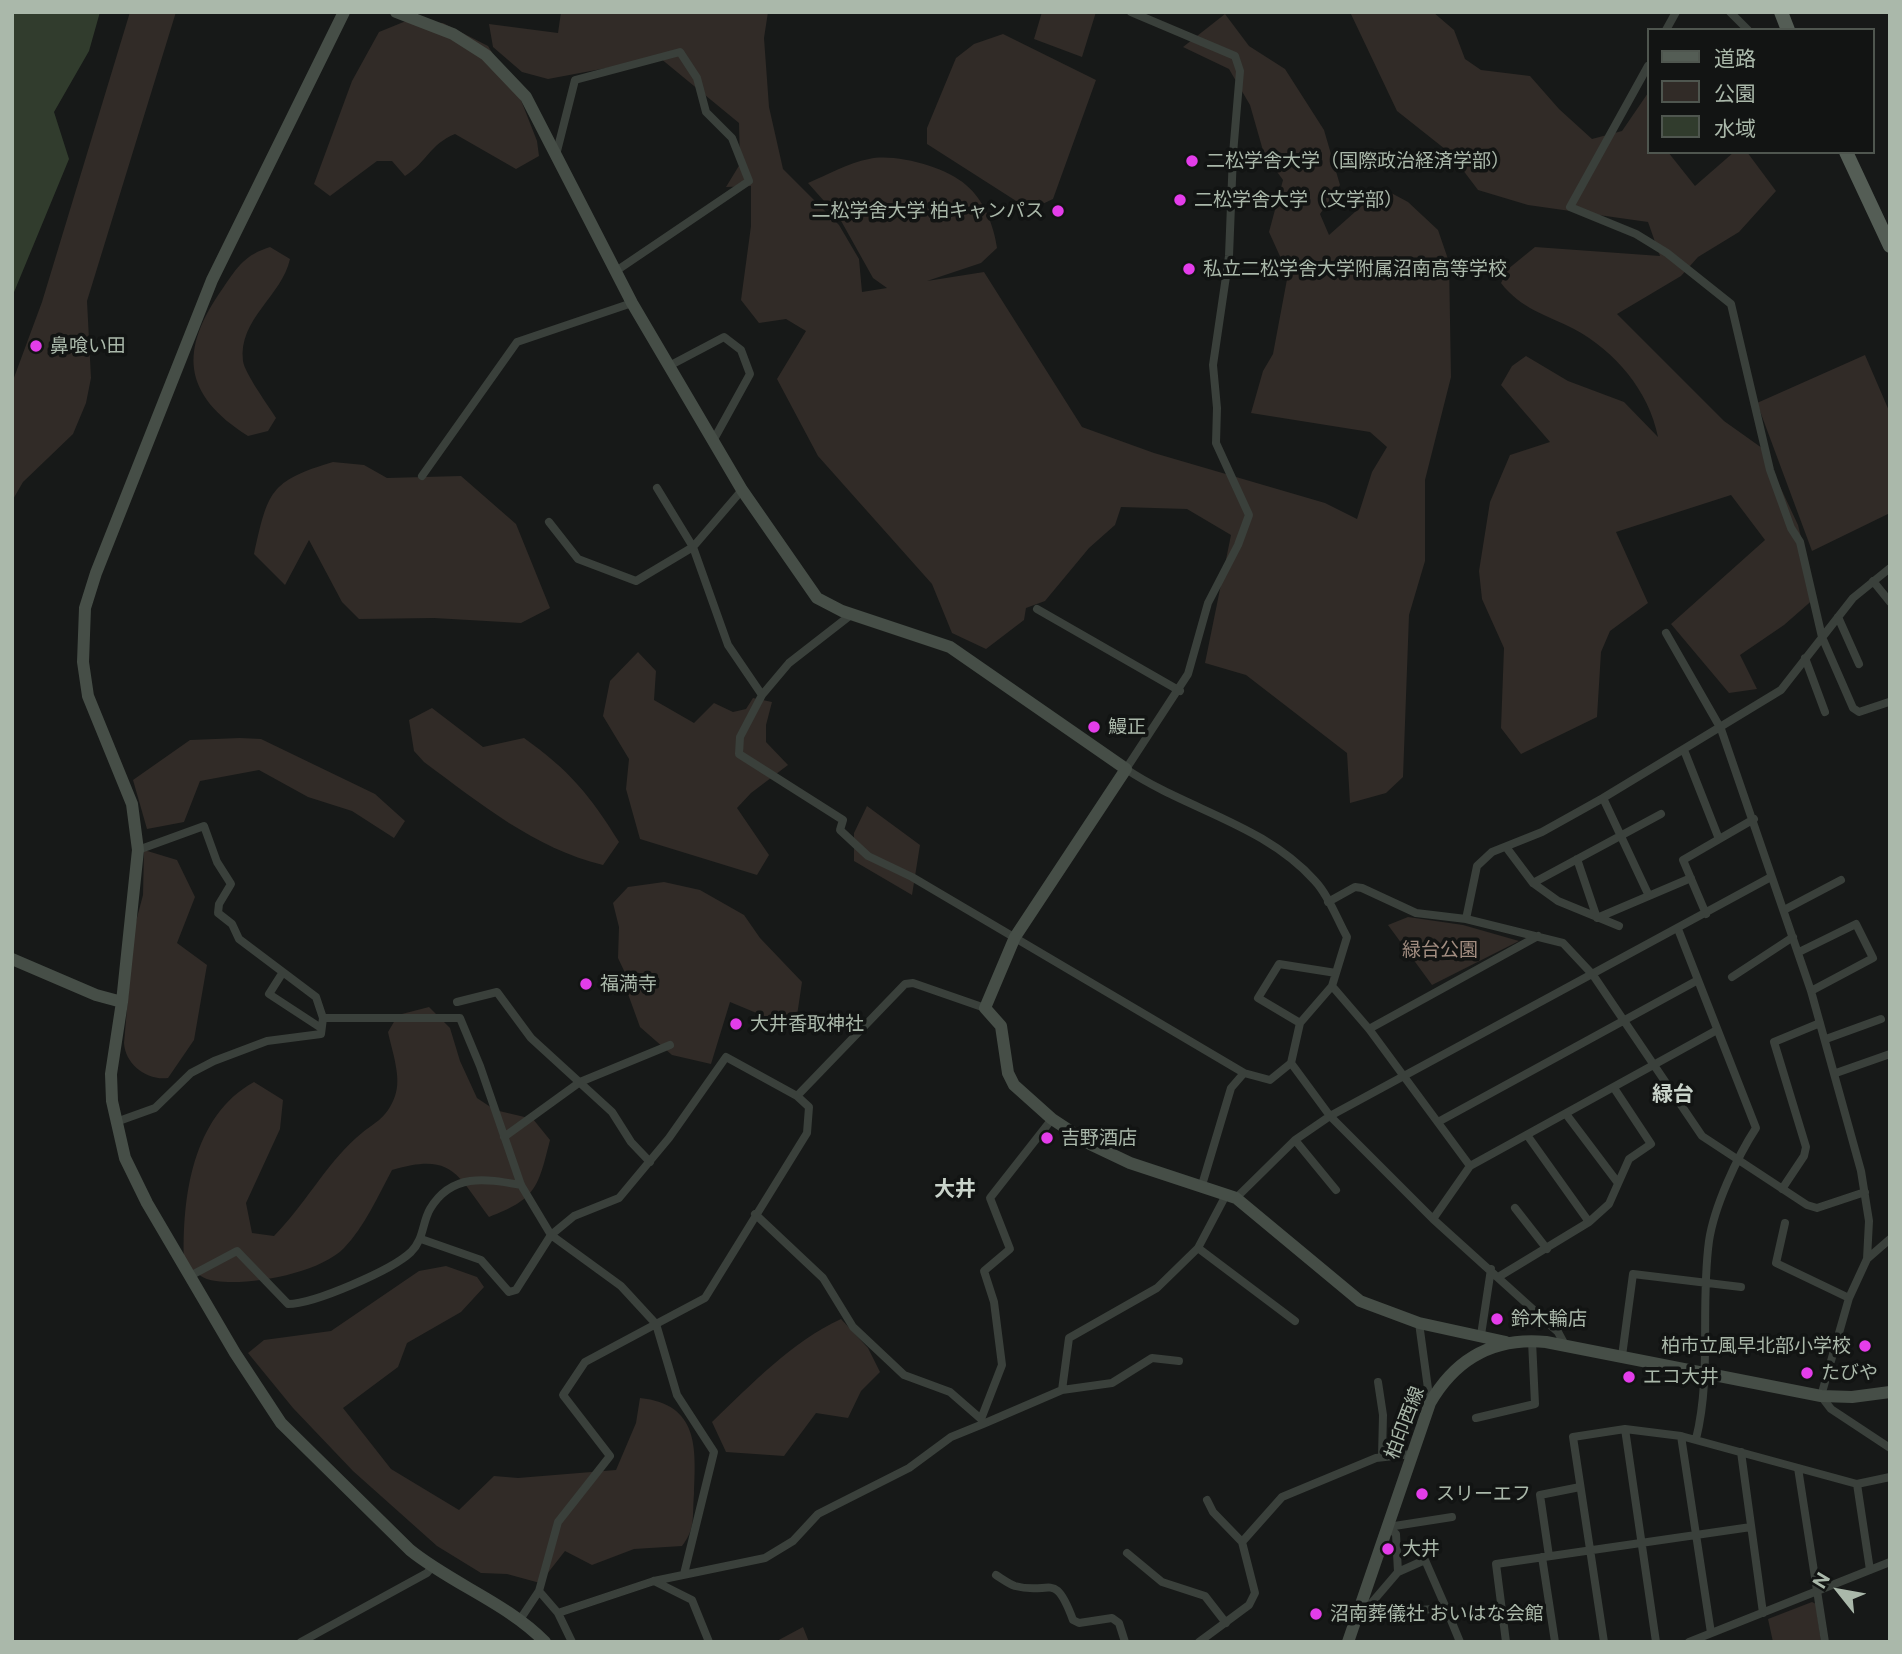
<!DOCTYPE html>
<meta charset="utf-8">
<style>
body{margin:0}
#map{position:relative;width:1902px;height:1654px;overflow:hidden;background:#171918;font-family:"Public Sans","Noto Sans JP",sans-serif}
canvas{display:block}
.frame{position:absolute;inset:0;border:14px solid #aab8aa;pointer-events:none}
.legend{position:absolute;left:1647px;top:28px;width:228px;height:126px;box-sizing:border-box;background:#121413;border:2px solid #4f564f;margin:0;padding:9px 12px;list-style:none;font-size:21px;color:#aab8aa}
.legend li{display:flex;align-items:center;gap:14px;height:35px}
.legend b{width:35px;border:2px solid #4f564f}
.north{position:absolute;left:1804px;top:1556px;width:70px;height:70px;-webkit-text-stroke:5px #121413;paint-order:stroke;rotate:301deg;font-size:19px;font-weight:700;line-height:28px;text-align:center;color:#aab8aa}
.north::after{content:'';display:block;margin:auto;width:24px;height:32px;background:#aab8aa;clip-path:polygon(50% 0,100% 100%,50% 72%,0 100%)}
</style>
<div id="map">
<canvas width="1902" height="1654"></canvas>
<div class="frame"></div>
<ul class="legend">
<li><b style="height:9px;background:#545d55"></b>道路</li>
<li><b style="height:19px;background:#312b27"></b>公園</li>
<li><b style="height:19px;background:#313c2d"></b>水域</li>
</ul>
<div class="north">N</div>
</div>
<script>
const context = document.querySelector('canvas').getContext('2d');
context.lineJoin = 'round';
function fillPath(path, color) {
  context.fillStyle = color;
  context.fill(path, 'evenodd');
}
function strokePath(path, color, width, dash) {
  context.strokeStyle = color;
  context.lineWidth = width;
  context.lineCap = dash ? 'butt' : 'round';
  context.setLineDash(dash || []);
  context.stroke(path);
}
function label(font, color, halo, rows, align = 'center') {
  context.font = font + ' "Public Sans","Noto Sans JP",sans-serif';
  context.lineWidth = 7;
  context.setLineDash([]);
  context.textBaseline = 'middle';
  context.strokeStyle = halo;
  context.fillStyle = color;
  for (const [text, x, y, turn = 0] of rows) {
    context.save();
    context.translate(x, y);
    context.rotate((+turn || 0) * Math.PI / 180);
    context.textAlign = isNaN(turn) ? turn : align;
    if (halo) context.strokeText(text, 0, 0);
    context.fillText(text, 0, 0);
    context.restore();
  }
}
const green = new Path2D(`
 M130,12H176L87,301L91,378L86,403L73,434L23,482L12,501V383L42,302Z
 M561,12H768L764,38L769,107L783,169L839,225L859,259L862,292L887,288L873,278L840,219L808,183C827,175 848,163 869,159C895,153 946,167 966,185C984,200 994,226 997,248L981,263L927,281L984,272L1082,427L1154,453L1325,503L1357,519L1372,472L1387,447L1370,432L1251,413L1263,371L1273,354L1288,274L1269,232L1283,180L1264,154L1250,105L1229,69L1183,47L1225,14L1249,46L1285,69L1324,130L1340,185L1320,214L1329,235L1382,188L1408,202L1438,230L1449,262L1451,377L1425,480V561L1409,615L1403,777L1386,793L1350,803L1347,753L1246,675L1205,663L1231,535L1187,509L1121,507L1115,525L1089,548L1045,601L1026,608L1024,620L986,649L952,633L932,584L818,456L777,379L806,331L786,319L759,323L741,300L751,226V186L726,187L740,164L739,123L660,58L548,79L522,72L493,47L489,24L558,33Z
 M1042,12H1096L1082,57L1034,39Z
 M1350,12H1433L1454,30L1465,59L1481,70L1530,76L1559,109L1592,139L1622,131L1648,93V152H1668L1695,186L1734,152H1747L1776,191L1739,232L1698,257L1681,276L1617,314L1724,421L1762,448L1798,525L1816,597L1784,625L1740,655L1757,689L1729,693L1671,624L1765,540L1731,495L1616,532L1648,603L1610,631L1601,652L1597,717L1521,754L1501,728L1504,648L1482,599L1479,571L1490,502L1510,455L1550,442L1501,385L1512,366L1526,356L1568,381L1624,402L1658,437C1649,391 1615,351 1574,329C1545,314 1521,309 1501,283L1508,269L1535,247L1660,256L1648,222L1528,205L1478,190L1450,153L1397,111Z
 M406,21L443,23L488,46L519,95L537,141L539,156L516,169L455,134C429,145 428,161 405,176L392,161H377L330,196L314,184L352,81L379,32Z
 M1003,34L1096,80L1053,199L1034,208L1024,206L927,144V128L956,58L974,44Z
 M270,247L290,259C282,296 238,319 243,361C245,374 268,405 276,418L268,431L248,436C182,394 179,350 223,288C238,266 245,255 270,247Z
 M1865,355L1890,413V513L1812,551L1757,403Z
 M333,462L364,465L387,478L461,476L516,524L550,608L521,623L434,618L359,619L342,602L309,540L285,585L254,554C268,492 269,481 333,462Z
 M638,652L656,671L654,700L694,723L714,703L733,712L746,709L753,698L772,702L766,725V742L788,765L751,793L737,808L769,855L757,875L640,839L626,789L629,759L603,716L610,681Z
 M432,708L483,747L524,738C569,770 590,795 619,842L603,865C534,848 481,804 424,762L414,751L409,720Z
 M240,738L261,739L375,794L405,821L394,838L352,811L308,797L259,770L200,781L184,822L147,829L133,780L190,740Z
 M867,806L920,845L912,895L854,861V833Z
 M144,850L177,860L195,897L177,943L207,965L194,1040L168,1078C147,1081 125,1064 124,1043L134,929L143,895Z
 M664,882L700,890L744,915L760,938L802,982L795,1029L730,1002L711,1064L672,1055L640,1027L628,994L627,977L618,958L619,927L613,903L628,887Z
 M1408,917L1463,925L1519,941L1432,985L1388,925Z
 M429,1007L450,1028L460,1061L477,1098L495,1110L533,1119L550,1140C538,1188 536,1199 489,1217C457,1174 452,1152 392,1170C378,1196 365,1226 344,1248C320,1273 250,1286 216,1281C203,1280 193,1271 184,1262C182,1198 192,1116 254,1082L283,1100L280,1129L246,1203L252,1233L274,1236C304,1206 324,1167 356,1138C373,1122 386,1121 395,1096C402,1078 392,1051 388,1032L398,1015Z
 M446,1266L477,1277L484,1287L461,1312L407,1343L398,1367L343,1408L391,1469L459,1510L494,1476L518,1478L616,1470L636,1423L640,1398C699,1404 696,1448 694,1494C692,1516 696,1528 682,1546L634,1549L592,1565L565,1551L540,1583L507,1574L481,1573L437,1546L353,1471L293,1408L248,1353L264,1340L331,1331L419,1271Z
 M841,1319L868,1348L880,1372L861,1391L848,1418L816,1413L784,1456L726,1452L712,1422C752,1384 791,1342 841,1319Z
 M1812,1602L1816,1604L1821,1642H1773L1768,1619Z
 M803,1627L809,1642H775Z`);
const water = new Path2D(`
 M12,12H100L89,51L54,112L69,159L12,297Z`);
const street = new Path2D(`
 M1131,12L1235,56L1240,71L1233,154L1229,256L1213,365L1217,408L1216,443L1249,515L1238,545L1208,603L1188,674L1126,769C1187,810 1264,824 1315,881C1329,896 1337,919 1347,937L1332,986L1300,1023L1291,1063L1330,1116L1433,1219L1558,1332L1565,1345
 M1730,12L1748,30
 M1666,30L1676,12
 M1648,66L1570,207L1636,234L1667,253L1731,304L1770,470L1791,528L1800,542L1822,637L1853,708L1859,712L1889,702
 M556,155L575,80L680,52L697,78L706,112L732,138L749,181L616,271
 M669,366L724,337L741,350L750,374L713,441
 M422,476L517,342L632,303
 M742,490L693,547L728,645L762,695L740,737L739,754L843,820L840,830L868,856L912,877L1244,1073
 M549,522L578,559L636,581L693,547L657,488
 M1873,581L1890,602
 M1037,609L1180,691
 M1838,617L1859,664
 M1666,633L1721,729L1811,991L1861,1171L1869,1221L1867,1259
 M1805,658L1825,712
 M762,695L789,663L852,614
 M1684,750L1719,839
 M1603,798L1649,896
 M1506,847L1533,883L1558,901L1619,926
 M1577,859L1597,918L1691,878
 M1533,883L1661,814
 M1328,902L1355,887L1362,888L1416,913L1466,919L1563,943L1593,975L1702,1136L1807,1205L1817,1208L1865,1192
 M1784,910L1841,880
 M1706,914L1683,860L1754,819
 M1466,919L1477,866L1492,852L1542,832L1603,798L1781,690L1853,598L1890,568
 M1678,929L1756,1128C1737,1157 1714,1207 1709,1241C1700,1307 1712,1375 1696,1439
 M1799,952L1856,924L1873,958L1811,991
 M283,972L269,994L321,1028
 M1732,977L1793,937
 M1332,986L1369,1029L1470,1166
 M457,1002L497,992L531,1038L612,1112L631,1142L650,1162
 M323,1018H460L480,1066L521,1185L551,1235L621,1286L656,1324L585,1362L563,1395L610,1456L558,1522L539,1591L519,1621
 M1300,1023L1258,998L1279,964L1336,973
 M1369,1029L1538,936
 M1826,1039L1881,1019
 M1836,1073L1890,1054
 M1566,1114L1618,1183
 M116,1122L155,1108L191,1073L214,1061L267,1041L321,1034L323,1018L316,997L239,939L232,924L218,913L219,904L231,884L217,862L204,826L138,850
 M1438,1122L1698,980
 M1527,1135L1589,1222
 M504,1137L580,1082L670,1045
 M1295,1140L1336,1190
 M1202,1185L1231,1088L1244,1073L1270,1080L1291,1063
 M1782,1189L1804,1156L1806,1147L1774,1042L1820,1023
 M1236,1198L1295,1140L1330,1116L1771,877
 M1515,1208L1547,1249
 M755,1214L823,1278L853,1327L904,1375L950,1392L981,1419
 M1433,1219L1470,1166L1717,1030
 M1785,1223L1776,1263L1849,1298
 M421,1239L481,1260L509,1292L516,1290L551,1235L574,1216L619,1198L669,1138L726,1057L797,1096L905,984L913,983L985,1008
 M1890,1239L1867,1259L1849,1298L1821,1396L1831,1409L1890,1448
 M1198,1248L1295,1321
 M190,1276L237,1251L288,1304C314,1304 392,1270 411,1252C424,1239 422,1223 430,1209C452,1172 487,1179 521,1185
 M1500,1276L1589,1222L1609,1204L1629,1159L1651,1144L1614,1088
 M1419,1323L1430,1403
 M1481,1335L1491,1269
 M1622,1356L1633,1274L1741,1287
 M1378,1382L1383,1415L1382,1457
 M1062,1390L1112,1383L1152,1358L1179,1361
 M1476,1418L1535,1404L1532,1341
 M983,1424L1062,1390L1069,1338L1157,1288L1198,1248L1226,1195
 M1625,1429L1656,1642
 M1681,1436L1711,1633
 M1741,1452L1763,1613
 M1798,1468L1825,1642
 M1857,1484L1870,1570
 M1207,1500L1213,1512L1242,1542
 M1127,1553L1162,1582L1205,1596L1226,1623
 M1549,1556L1540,1495L1580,1487
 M1542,1557L1555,1642
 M684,1574L714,1452L677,1395L656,1324L705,1298L807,1133L809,1107L797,1096
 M996,1575C1001,1578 1009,1584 1015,1586C1051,1596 1054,1569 1073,1620L1079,1623L1112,1618L1119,1623L1125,1642
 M654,1581L692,1600L709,1642
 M539,1591L558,1613L572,1642
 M1446,1608L1425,1560L1398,1572L1396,1534L1388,1527L1452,1517
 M1359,1611L1368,1614L1446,1608L1460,1642
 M558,1613L654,1581L765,1558L793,1541L818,1514L909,1468L951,1437L983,1424L981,1419L1002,1365L994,1302L984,1271L1010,1249L990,1198L1052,1119
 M1368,1614V1607L1398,1572
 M301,1642L427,1573L432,1567
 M1199,1642L1249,1605L1255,1593L1242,1542L1282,1497L1376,1458L1412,1454
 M1506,1642L1496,1564L1751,1527
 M1604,1642L1573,1437L1625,1429L1681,1436L1857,1484L1890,1477
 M1689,1642L1890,1562`);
const secondary = new Path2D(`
 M344,12L212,280L96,573L85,608L83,662L88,696L132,804L138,850L122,1002L111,1074L112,1101L125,1158L147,1203L235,1353L281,1423L410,1550C452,1584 507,1603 545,1642
 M396,12L453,34L486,55L526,97L632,303L742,490L817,598L842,611L950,647L1126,769L1015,937L985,1008L1001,1026L1008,1073L1014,1085L1052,1119L1090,1144L1130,1163L1236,1198L1360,1301L1419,1323L1506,1342
 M12,959L96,995L122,1002
 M1348,1642L1430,1403C1456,1358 1494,1337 1546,1342L1821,1396L1852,1397L1890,1392`);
const primary = new Path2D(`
 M1781,12L1788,30
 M1846,152L1890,246`);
const markers = [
 [1192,161,7,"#e43dea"],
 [1180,200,7,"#e43dea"],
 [1058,211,7,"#e43dea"],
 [1189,269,7,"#e43dea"],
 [36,346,7,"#e43dea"],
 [1094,727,7,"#e43dea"],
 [586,984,7,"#e43dea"],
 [736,1024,7,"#e43dea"],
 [1047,1138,7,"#e43dea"],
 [1497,1319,7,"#e43dea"],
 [1865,1346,7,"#e43dea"],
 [1807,1373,7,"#e43dea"],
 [1629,1377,7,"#e43dea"],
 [1422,1494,7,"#e43dea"],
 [1388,1549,7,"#e43dea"],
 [1316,1614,7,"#e43dea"]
];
const poiNames = [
 ["二松学舎大学（国際政治経済学部）",1206,161],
 ["二松学舎大学（文学部）",1194,200],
 ["二松学舍大学 柏キャンパス",1044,211,"right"],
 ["私立二松学舎大学附属沼南高等学校",1203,269],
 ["鼻喰い田",50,346],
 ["鰻正",1108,727],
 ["福満寺",600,984],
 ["大井香取神社",750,1024],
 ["吉野酒店",1061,1138],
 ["鈴木輪店",1511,1319],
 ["柏市立風早北部小学校",1851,1346,"right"],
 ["たびや",1821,1373],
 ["エコ大井",1643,1377],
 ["スリーエフ",1436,1494],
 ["大井",1402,1549],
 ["沼南葬儀社 おいはな会館",1330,1614]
];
const parkNames = [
 ["緑台公園",1440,950]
];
const streetNames = [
 ["柏印西線",1405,1423,-69]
];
const neighbourhoodNames = [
 ["緑台",1673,1095],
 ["大井",955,1190]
];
fillPath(green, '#312b27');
fillPath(water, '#313c2d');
strokePath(street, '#3a403b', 8);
strokePath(secondary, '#464e47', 12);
strokePath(primary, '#545d55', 14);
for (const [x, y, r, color] of markers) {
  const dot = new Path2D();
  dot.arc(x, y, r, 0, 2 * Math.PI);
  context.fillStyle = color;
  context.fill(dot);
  strokePath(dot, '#121413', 2.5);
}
label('19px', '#aab8aa', '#121413', poiNames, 'left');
label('19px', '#a28d81', '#121413', parkNames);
label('19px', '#aab8aa', '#121413', streetNames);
label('bold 21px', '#cad4cb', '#121413', neighbourhoodNames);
</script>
